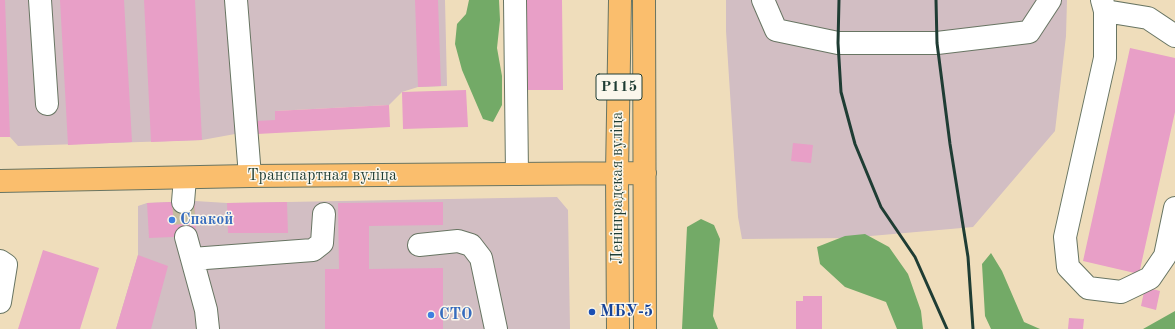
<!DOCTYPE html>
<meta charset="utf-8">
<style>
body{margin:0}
canvas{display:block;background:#efddbb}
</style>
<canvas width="1175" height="329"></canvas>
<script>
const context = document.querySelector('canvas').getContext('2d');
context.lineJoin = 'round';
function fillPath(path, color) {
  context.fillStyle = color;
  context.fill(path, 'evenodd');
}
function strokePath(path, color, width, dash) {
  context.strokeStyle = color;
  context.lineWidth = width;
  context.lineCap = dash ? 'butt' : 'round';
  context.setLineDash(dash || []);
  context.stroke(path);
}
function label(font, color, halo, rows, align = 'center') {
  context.font = font + ' "Old Standard TT",serif';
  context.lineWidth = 3;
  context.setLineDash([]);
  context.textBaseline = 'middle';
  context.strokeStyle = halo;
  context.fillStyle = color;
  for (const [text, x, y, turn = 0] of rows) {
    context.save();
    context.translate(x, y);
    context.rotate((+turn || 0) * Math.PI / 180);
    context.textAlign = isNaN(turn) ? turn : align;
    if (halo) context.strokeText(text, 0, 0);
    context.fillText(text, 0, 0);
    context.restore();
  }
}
const industrial = new Path2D(`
 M0,0H445L447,86L418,87L402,92L389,105L275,111V120L246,132L202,140L18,146L10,137H0Z
 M726,0H1067L1066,36L1055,131L973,227L848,238L742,239L738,217L726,31Z
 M557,197L568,210L570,329H116L138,255V206L147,203L195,201L227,203L287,202Z`);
const forest = new Path2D(`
 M469,0H499L500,20L497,48L502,76V105L493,122L483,119L462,70L455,44L457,24L466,14Z
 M701,219L714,225L720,239L713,316L718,329H682L687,227Z
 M865,234L889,247L908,274L921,311L923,329H897L886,302L845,287L820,264L817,247L845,236Z
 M991,253L1002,271L1024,322L1040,329H991L985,316L982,264Z
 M1175,311V329H1143Z`);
const building = new Path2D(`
 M0,0H5L10,137H0Z
 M60,0H124L132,142L68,145Z
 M144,0H195L202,140L151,142Z
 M415,0H438L441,86L418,87Z
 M526,0H562L563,90H528Z
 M1130,48L1175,58V112L1139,274L1083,261Z
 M466,90L468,127L403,129L402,92Z
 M389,105L390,127L257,134L256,121L275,120V111Z
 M793,143L813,145L811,163L791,161Z
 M195,201L196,236L149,238L147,203Z
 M287,202L288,233H228L227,203Z
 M443,202V225L369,226V269L443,268V329H325V269H339L338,203Z
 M43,250L99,268L80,329H18Z
 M138,255L168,266L151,329H116Z
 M1145,287L1160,291L1156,310L1141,306Z
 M803,296H822V329H796V301H803Z
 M1069,318L1084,319L1083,329H1068Z`);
const minorTunnel = new Path2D(`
 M183,202L186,237`);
const minor = new Path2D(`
 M40,0L47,104
 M236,0L250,176
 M515,0L517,174
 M763,0L776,30L838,43H937L1029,32L1050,0
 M1102,0L1105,11V58L1065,237L1068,267L1088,288L1121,292L1150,278L1165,256L1175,208
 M1105,11L1148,18L1175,36
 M183,202L185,178
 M186,237L206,310L208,329
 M419,245L458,241L471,245L481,258L496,329
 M192,259L313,250L322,243L324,214
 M0,261L6,265L0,302`);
const major = new Path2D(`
 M644,0L645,329
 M0,181L250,176L645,173
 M618,329L617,173L620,0`);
const rail = new Path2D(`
 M839,0L838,43L841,92L855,144L881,207L915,257L947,329
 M936,0L937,43L950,144L968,257L973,329`);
const markers = [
 [172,220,4,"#3f7fe0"],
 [592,312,4,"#1a4fb4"],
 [431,315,4,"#3f7fe0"]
];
const shields = [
 [619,87,46]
];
const shieldNames = [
 ["Р115",619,87]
];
const streetNames = [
 ["Транспартная вуліца",322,176],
 ["Ленінградская вуліца",618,188,-90]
];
const shopNames = [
 ["Спакой",180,220],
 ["СТО",439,315]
];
const transitNames = [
 ["МБУ-5",600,312]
];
fillPath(industrial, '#d2bec3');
fillPath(forest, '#73aa67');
fillPath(building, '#e89fc7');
strokePath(minorTunnel, '#c5bda0', 22, [22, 11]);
strokePath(minor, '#687563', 24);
strokePath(major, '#687563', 24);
strokePath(minor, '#fff', 22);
strokePath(major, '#fabe6d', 22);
strokePath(rail, '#1f3d34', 3);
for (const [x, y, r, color] of markers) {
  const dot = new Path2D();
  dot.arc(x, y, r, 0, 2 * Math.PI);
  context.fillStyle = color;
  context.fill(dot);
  strokePath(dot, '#fbf7ec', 1.5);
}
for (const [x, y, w] of shields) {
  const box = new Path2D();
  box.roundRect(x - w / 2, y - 13, w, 26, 3);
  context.fillStyle = '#fbf7ec';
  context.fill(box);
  strokePath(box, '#1f3d34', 1);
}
label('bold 15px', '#1f3d34', null, shieldNames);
label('16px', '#1f3d34', '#fbf7ec', streetNames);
label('bold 16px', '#366cbe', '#fbf7ec', shopNames, 'left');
label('bold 16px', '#164399', '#fbf7ec', transitNames, 'left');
</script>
